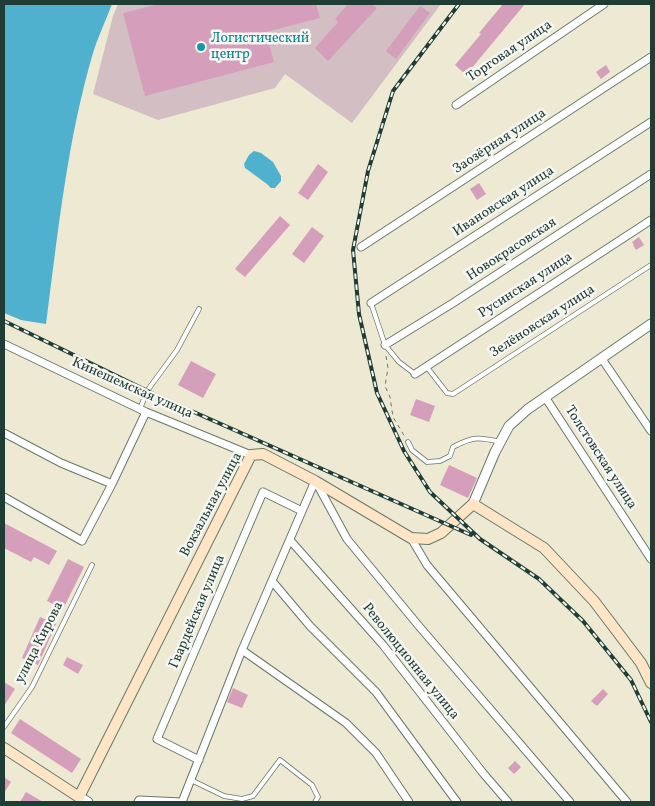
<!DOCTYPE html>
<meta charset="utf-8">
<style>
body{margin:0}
#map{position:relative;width:655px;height:806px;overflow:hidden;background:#ede9d2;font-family:Vollkorn,serif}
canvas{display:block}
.frame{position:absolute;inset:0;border:5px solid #1f3d34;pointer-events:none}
</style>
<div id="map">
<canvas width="655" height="806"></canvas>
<div class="frame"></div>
</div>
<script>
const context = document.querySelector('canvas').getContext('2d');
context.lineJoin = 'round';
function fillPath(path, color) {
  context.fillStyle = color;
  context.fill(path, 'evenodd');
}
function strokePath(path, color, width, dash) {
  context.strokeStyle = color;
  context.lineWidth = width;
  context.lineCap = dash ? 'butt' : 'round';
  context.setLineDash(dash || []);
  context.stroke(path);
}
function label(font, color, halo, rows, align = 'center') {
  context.font = font + ' Vollkorn,serif';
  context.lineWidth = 5;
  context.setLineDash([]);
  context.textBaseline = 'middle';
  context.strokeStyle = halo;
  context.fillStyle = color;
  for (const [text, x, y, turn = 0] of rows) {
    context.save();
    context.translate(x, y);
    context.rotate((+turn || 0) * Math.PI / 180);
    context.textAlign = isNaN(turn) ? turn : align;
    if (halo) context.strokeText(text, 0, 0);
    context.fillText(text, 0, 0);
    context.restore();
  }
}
const industrial = new Path2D(`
 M118,4H441L352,123L285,74L275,88L158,120L93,94L113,16Z`);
const water = new Path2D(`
 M4,4H112C106,20 98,37 93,53C67,141 58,233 46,324L21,320L4,313Z
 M254,151L261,153L273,162L281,176V181L275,188H271L267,184L245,168L244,164L249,155Z`);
const building = new Path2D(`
 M159,4H316L320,18L266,32L274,62L145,96L123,13Z
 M348,4H372L377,8L328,61L315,48L338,22L335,19Z
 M503,4H525L466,75L455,65L481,34L479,33Z
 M420,6L430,13L396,59L386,51Z
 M606,65L610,72L601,79L596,72Z
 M318,164L328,172L308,200L298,193Z
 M479,183L486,194L477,200L470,189Z
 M280,216L290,225L245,277L235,269Z
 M312,227L324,236L304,263L292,254Z
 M639,237L644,245L636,250L633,245H634L632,242Z
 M191,361L216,374L203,398L178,385Z
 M416,399L435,406L429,422L410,415Z
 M449,465L477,478L468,498L440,485Z
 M4,523L57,551L49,565L34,557L31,562L4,548Z
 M68,559L84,567L63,609L47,601Z
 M40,617L56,624L38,665L22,658Z
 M67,657L83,665L78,674L63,665Z
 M4,682L15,689L4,706Z
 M233,688L248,695L242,708L227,702Z
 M603,689L608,694L597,706L591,701Z
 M20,719L81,759L72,773L11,733Z
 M515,761L521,767L514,774L508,768Z
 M4,777L11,782L4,793Z
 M26,792L43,802H20Z`);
const path = new Path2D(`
 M386,356L388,368L385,386L390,397L393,417L405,437`);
const service = new Path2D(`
 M371,303L385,345L399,362L415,374
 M426,366L447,393L453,394L651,265
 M140,409L147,391L177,350L199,309
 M408,442L412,450L427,462L440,461L450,456L453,447C474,436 479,437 501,442
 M4,727L32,687L92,565
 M191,780L224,796L242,799L253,796L280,760L312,785L318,797L315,802`);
const minor = new Path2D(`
 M456,105L604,4
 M361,247L651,57
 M371,303L651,122
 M4,344L146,412L251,455
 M385,345L453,303L651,174
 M602,359L651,431
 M415,374L651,220
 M545,397L651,559
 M4,433L61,463L112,484
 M316,482L347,539L418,625L570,802
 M4,497L82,541L112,484L146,412
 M411,538L427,565L627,802
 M290,540L383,645L483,773L508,802
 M272,581L310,626L376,692L457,802
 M242,650L346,723L376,753L409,802
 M199,760L157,739L263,492L302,511
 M138,802L139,800L182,802L242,650L315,481`);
const tertiary = new Path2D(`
 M473,504L495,452L509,426L528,409L651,324
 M79,797L88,802`);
const secondary = new Path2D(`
 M4,748L79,797L251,455L263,454L315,481L411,538L428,539L441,533L473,504L544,548L594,601L641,663L651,683`);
const rail = new Path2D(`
 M459,4L393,91L368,171L353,250L359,314L377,393L404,451L430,492L480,539L539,579L583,621L631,680L651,722
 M4,321L160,397L471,535`);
const markers = [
 [201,47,5,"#0f9aa8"]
];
const cultureNames = [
 ["Логистический",211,39],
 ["центр",211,55]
];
const streetNames = [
 ["Торговая улица",510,52,-34],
 ["Заозёрная улица",500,142,-33],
 ["Ивановская улица",504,202,-33],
 ["Новокрасовская",512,250,-33],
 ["Русинская улица",526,286,-33],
 ["Зелёновская улица",543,322,-33],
 ["Кинешемская улица",132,389,24],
 ["Толстовская улица",600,458,57],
 ["Вокзальная улица",212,505,-62],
 ["Гвардейская улица",198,612,-67],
 ["улица Кирова",40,643,-63],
 ["Революционная улица",410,662,51]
];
fillPath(industrial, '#d2bec3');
fillPath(water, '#4fb1ce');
fillPath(building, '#d59eba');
strokePath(service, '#67796b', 5.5);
strokePath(minor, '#67796b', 9);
strokePath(tertiary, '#67796b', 11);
strokePath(secondary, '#67796b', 12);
strokePath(path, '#67796b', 1, [4, 4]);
strokePath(service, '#fff', 4);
strokePath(minor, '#fff', 7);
strokePath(tertiary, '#fff', 9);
strokePath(secondary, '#fde5c5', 10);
strokePath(rail, '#1f3d34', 4);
strokePath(rail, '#f6f6f2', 2, [5.5]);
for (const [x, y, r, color] of markers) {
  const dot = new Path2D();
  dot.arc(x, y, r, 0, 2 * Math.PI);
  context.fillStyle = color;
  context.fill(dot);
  strokePath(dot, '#f6f6f2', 2);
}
label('14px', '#0d838f', '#f6f6f2', cultureNames, 'left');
label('14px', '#1f3d34', '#f6f6f2', streetNames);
</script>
